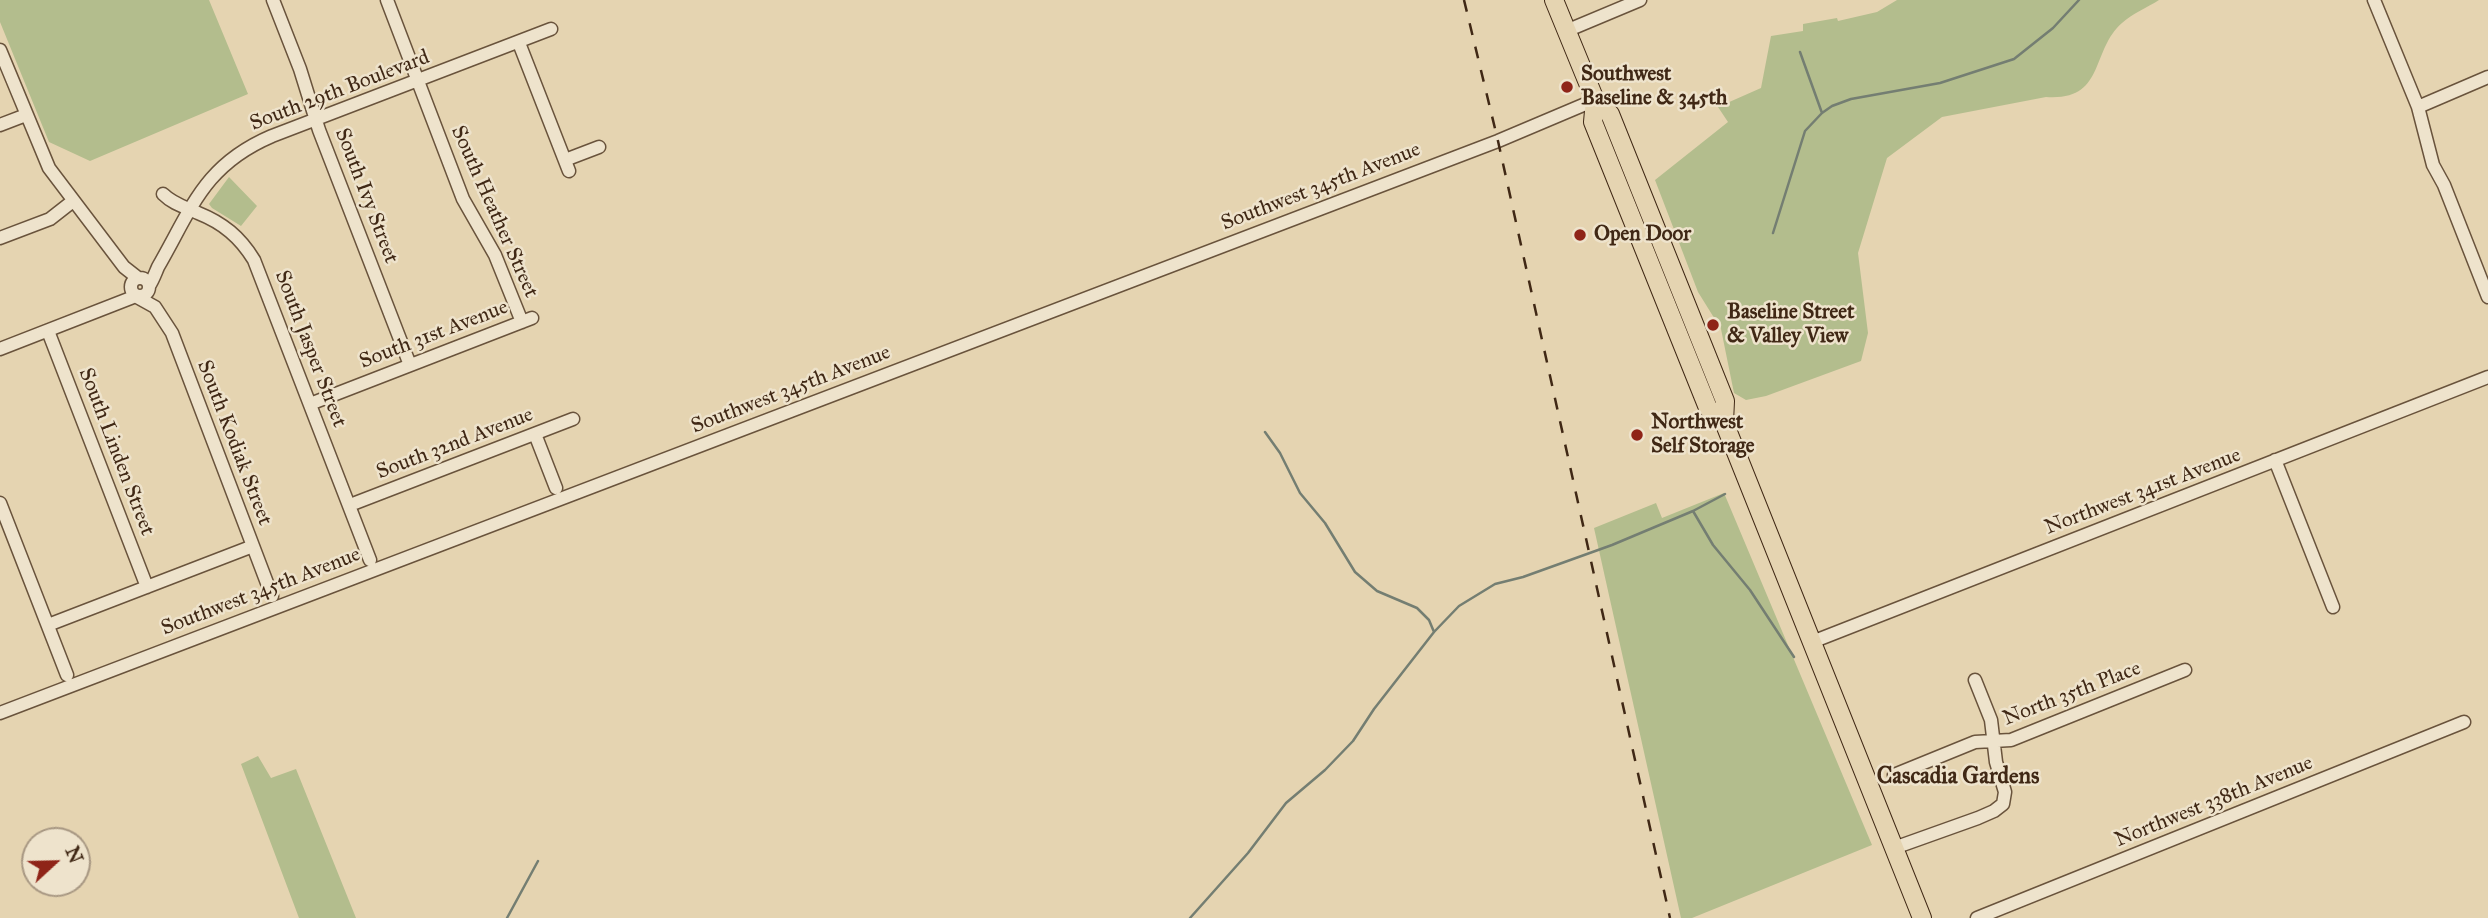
<!DOCTYPE html>
<style>
body{margin:0}
#map{position:relative;width:2488px;height:918px;overflow:hidden;background:#e5d4b1;font-family:"IM FELL Great Primer",serif}
canvas{display:block}
.north{position:absolute;left:21px;top:827px;width:70px;height:70px;box-sizing:border-box;background:#eee3cc;border:2px solid #a89883;border-radius:50%;rotate:68deg;font-size:19px;font-weight:700;line-height:28px;text-align:center;color:#402815}
.north::after{content:'';display:block;margin:auto;width:24px;height:32px;background:#8f2418;clip-path:polygon(50% 0,100% 100%,50% 72%,0 100%)}
</style>
<div id="map">
<canvas width="2488" height="918"></canvas>
<div class="north">N</div>
</div>
<script>
const context = document.querySelector('canvas').getContext('2d');
context.lineJoin = 'round';
function fillPath(path, color) {
  context.fillStyle = color;
  context.fill(path, 'evenodd');
}
function strokePath(path, color, width, dash) {
  context.strokeStyle = color;
  context.lineWidth = width;
  context.lineCap = dash ? 'butt' : 'round';
  context.setLineDash(dash || []);
  context.stroke(path);
}
function label(font, color, halo, rows, align = 'center') {
  context.font = font + ' "IM FELL Great Primer",serif';
  context.lineWidth = 5;
  context.setLineDash([]);
  context.textBaseline = 'middle';
  context.strokeStyle = halo;
  context.fillStyle = color;
  for (const [text, x, y, turn = 0] of rows) {
    context.save();
    context.translate(x, y);
    context.rotate((+turn || 0) * Math.PI / 180);
    context.textAlign = isNaN(turn) ? turn : align;
    if (halo) context.strokeText(text, 0, 0);
    context.fillText(text, 0, 0);
    context.restore();
  }
}
const green = new Path2D(`
 M0,0H209L248,94L90,161L49,142L0,22Z
 M1897,0H2159C2148,7 2132,14 2122,23C2090,51 2106,101 2046,97L1942,117L1887,158L1858,253L1868,333L1861,361L1766,396L1746,400L1734,393L1721,329L1698,292L1655,180L1728,122L1718,107L1761,88L1771,36L1803,31V24L1837,18L1838,21L1877,12Z
 M229,177L257,206L241,226L212,208L209,204Z
 M1724,493L1872,845L1692,918H1681L1594,528L1656,503L1662,518Z
 M258,756L271,778L296,769L356,918H299L241,764Z`);
const stream = new Path2D(`
 M1800,52L1822,113
 M1773,233L1805,131L1822,113L1832,106L1851,99L1940,83L2014,59L2053,28L2079,0
 M1265,432L1280,453L1300,493L1325,523L1355,572L1377,591L1417,608L1429,620L1434,632
 M1693,511L1713,545L1750,590L1794,657
 M507,918L538,861
 M1190,918L1248,853L1286,803L1325,770L1353,741L1374,709L1434,632L1459,606L1495,584L1523,577L1612,545L1693,511L1725,494`);
const minor = new Path2D(`
 M273,0L300,69L319,130L410,365
 M387,0L463,199L495,255L522,322
 M2374,0L2418,107L2433,165L2444,185L2488,297
 M1566,31L1640,0
 M519,43L569,171
 M0,50L49,168L124,267L138,278
 M2418,107L2488,77
 M0,125L26,115
 M565,160L599,147
 M163,194C173,204 185,207 198,213C223,223 240,237 254,260L370,560
 M0,238L50,219L73,201
 M131 287a9 9 0 1 1 18 0a9 9 0 1 1-18 0Z
 M149,286C153,280 155,274 158,267C192,208 204,165 272,136L551,29
 M137,297L155,307L172,333L272,596
 M48,331L147,587
 M0,349L136,296
 M310,404L532,318
 M535,434L556,488
 M2275,460L2333,607
 M0,503L67,675
 M350,505L573,419
 M48,625L253,546
 M1812,642L2488,377
 M0,713L1498,141L1595,100
 M1894,775L1975,742L2011,740L2185,670
 M1894,848L1978,818L1994,811L2003,804L2005,792L1996,762L1991,720L1975,680
 M1977,918L2464,722`);
const highway = new Path2D(`
 M1554,0L1595,100L1610,114L1725,401L1724,422L1922,918
 M1595,100L1593,122L1708,408L1724,422`);
const rail = new Path2D(`
 M1464,0L1498,141L1670,918`);
const markers = [
 [1567,87,7,"#8f2418"],
 [1580,235,7,"#8f2418"],
 [1713,325,7,"#8f2418"],
 [1637,435,7,"#8f2418"]
];
const poiNames = [
 ["Southwest",1581,75],
 ["Baseline & 345th",1581,99],
 ["Open Door",1594,235],
 ["Baseline Street",1727,313],
 ["& Valley View",1727,337],
 ["Northwest",1651,423],
 ["Self Storage",1651,447]
];
const streetNames = [
 ["South 29th Boulevard",340,91,-21],
 ["Southwest 345th Avenue",1321,187,-21],
 ["South Ivy Street",366,196,69],
 ["South Heather Street",494,212,66],
 ["South 31st Avenue",434,335,-21],
 ["South Jasper Street",310,349,69],
 ["Southwest 345th Avenue",791,390,-21],
 ["South Kodiak Street",234,443,69],
 ["South 32nd Avenue",455,444,-21],
 ["South Linden Street",116,452,69],
 ["Northwest 341st Avenue",2143,492,-21],
 ["Southwest 345th Avenue",261,592,-21],
 ["North 35th Place",2072,694,-21],
 ["Northwest 338th Avenue",2214,802,-22]
];
const neighbourhoodNames = [
 ["Cascadia Gardens",1958,777]
];
fillPath(green, '#b3bd8d');
strokePath(stream, '#747e72', 2.5);
strokePath(minor, '#69533c', 15);
strokePath(highway, '#402815', 20);
strokePath(minor, '#eee3cc', 12);
strokePath(highway, '#e5d4b1', 18);
strokePath(rail, '#402815', 2.5, [12, 12]);
for (const [x, y, r, color] of markers) {
  const dot = new Path2D();
  dot.arc(x, y, r, 0, 2 * Math.PI);
  context.fillStyle = color;
  context.fill(dot);
  strokePath(dot, '#eee3cc', 2.5);
}
label('bold 21px', '#402815', '#eee3cc', poiNames, 'left');
label('21px', '#402815', '#eee3cc', streetNames);
label('bold 23px', '#402815', '#eee3cc', neighbourhoodNames);
</script>
